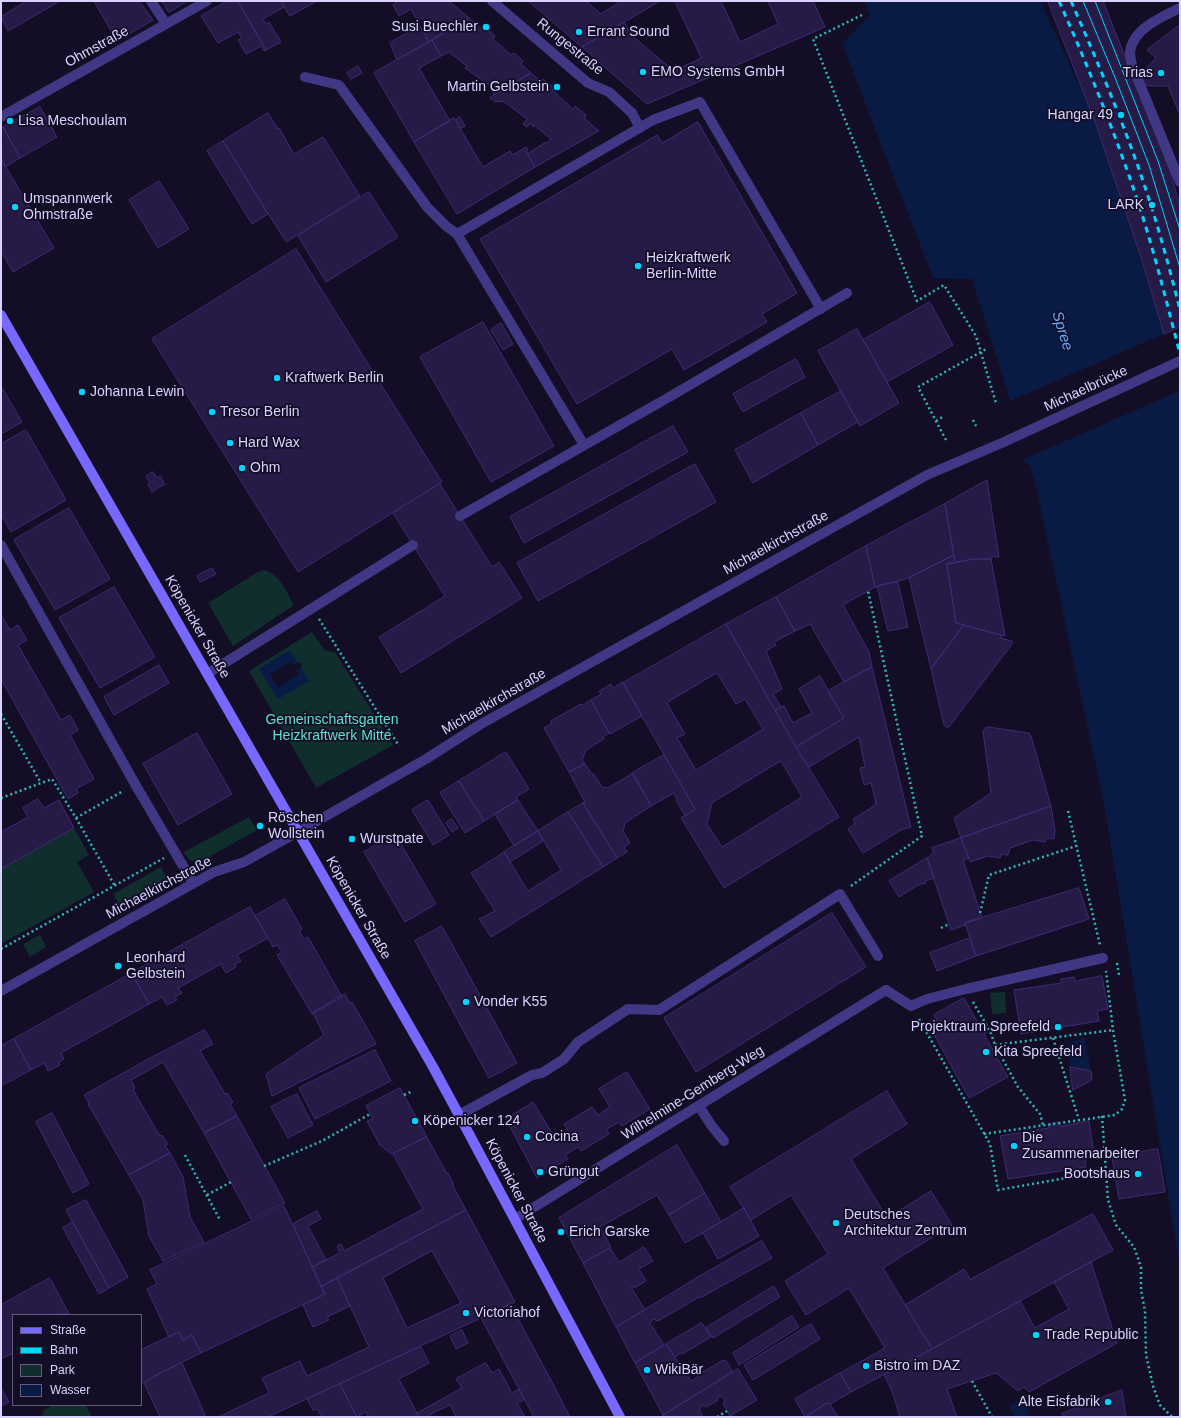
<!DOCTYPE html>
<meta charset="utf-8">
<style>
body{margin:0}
#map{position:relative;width:1181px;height:1418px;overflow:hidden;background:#130e25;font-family:Helvetica,sans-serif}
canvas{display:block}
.frame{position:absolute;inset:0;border:2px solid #dad2ff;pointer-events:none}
.legend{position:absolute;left:12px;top:1314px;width:130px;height:92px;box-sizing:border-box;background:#130e25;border:1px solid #635c7c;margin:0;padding:5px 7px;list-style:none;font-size:12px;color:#dad2ff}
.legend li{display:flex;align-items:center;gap:8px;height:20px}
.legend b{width:20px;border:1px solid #635c7c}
</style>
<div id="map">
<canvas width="1181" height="1418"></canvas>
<div class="frame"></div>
<ul class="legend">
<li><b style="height:5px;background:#7769ff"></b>Straße</li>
<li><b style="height:5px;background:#00d3fd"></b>Bahn</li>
<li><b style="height:11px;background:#112e2f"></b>Park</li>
<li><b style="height:11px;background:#091a44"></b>Wasser</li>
</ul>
</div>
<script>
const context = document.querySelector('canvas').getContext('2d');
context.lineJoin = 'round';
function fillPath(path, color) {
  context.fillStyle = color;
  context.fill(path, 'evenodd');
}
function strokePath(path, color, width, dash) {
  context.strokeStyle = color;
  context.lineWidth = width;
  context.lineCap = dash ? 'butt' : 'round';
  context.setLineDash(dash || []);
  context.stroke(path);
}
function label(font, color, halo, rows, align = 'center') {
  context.font = font + ' Helvetica,sans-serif';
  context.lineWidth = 3.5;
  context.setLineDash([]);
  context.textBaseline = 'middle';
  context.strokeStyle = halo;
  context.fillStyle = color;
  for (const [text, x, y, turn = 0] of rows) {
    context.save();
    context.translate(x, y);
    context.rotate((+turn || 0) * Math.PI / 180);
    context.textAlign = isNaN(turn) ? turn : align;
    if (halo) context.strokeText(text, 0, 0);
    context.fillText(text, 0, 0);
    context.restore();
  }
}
const green = new Path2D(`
 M264,570C280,574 286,591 294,605L233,646L208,603L258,572Z
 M312,632L325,651L335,652L393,745L316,788L249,671Z
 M249,817L257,830L200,862C192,863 187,859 184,852Z
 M74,828L89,855L77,862L94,892L1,944V869Z
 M161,867L168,880L120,906L113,894Z
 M40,935L46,947L30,957L23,944Z
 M1005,992L1006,1013L992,1014L990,993Z
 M54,1405H86L92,1417H41L44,1410Z`);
const water = new Path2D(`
 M864,1H1040L1096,121L1164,334L1180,396V1267L1104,804L1036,487L1030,465L1022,460L1005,402L1010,400L972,279L933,278L842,44L870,15Z
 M290,650L309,681L278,699L259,669Z
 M1084,1037L1091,1071L1070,1067L1068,1043Z
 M1021,1399L1030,1414L1024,1417H1015L1009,1405Z`);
const pier = new Path2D(`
 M1166,333L1180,392L1179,391L1020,461L1003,404Z
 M291,662L294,666L300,662L302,666L296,670L299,674L278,687L270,674Z`);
const building = new Path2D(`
 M27,1H60L8,31L1,17Z
 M98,1H139L153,20L117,41L95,3Z
 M162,1H186V2L169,12Z
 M228,1H238L266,50L264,51L261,46L246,54L238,40L242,38L238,32L218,43L201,16Z
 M238,1H281L284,7L263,19L266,24L269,22L281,42L266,50Z
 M281,1H317L290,16Z
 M396,1H449L469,18L429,42L423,30L427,28L421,17L417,20L411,9L399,16L393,5L397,2Z
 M529,1H589L588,3L601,14L621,1H660L582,47Z
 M675,1H721L740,42L778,24L768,1H813L825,27L647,104L582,47L624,22L631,35L674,71L701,58Z
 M1048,1H1103L1170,171L1180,206V327L1164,334L1142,261L1097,127Z
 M469,18L483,30L485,28L495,36L493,39L511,55L514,53L523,61L521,64L531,73L494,95L490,86L465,68L467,66L449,52L441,56L432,40Z
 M1180,25V115L1168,86H1151L1141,84V76L1145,70L1156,58L1147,50L1162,38Z
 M420,26L429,42L397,60L390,43Z
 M432,40L441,56L419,68L450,121L414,142L374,73Z
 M358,66L362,73L351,79L347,73Z
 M531,73L541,81L543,79L554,88L552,90L573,109L575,106L586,115L584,118L599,131L535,167L527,154L546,142L547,143L551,139L534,125L533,127L530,123L527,127L523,124L527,119L503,101L495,102L490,98Z
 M40,107L57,137L20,158L3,127Z
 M268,113L278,129L279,128L294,154L323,137L360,196L286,242L223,141Z
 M460,117L465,126L461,128L456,120Z
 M454,118L483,167L510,151L513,155L526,147L528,150L526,151L535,167L457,214L414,142Z
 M698,122L797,293L762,314L767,322L684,370L672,349L577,404L480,239L657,135L662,143Z
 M3,127L20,158L5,167L1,159V128Z
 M223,141L268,214L252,224L207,151Z
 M1,159L54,248L13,272L1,251Z
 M159,181L189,229L158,248L129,200Z
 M369,192L398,237L326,282L298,236Z
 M296,249L442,482L298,572L152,339Z
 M930,302L953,345L887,382L863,340Z
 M483,322L554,446L491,482L420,357Z
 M501,323L513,344L503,350L491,330Z
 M857,329L899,403L860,426L818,351Z
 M796,359L805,377L743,412L733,394Z
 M1,386L22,422L1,434Z
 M841,391L858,422L818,445L801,413Z
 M801,413L818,445L753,483L735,450Z
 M673,426L688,452L524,543L510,517Z
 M26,430L66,500L11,532L1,514V444Z
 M695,464L716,502L538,601L517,563Z
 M153,472L157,478L160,476L165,484L152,492L148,484L150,483L146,476Z
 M987,480L999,557H991V559H973L955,563L945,504Z
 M440,484L492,567L499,562L522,598L401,673L379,637L445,596L393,513Z
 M945,504L954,555L909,578L875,587L866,546Z
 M69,508L110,579L55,610L14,540Z
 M866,546L875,587L843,605L869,652L872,667L844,682L810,624L795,631L776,597Z
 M954,555L955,563L947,564L956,623L964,625L931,669L909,578Z
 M973,559H991L1005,636L956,623L947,564Z
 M212,568L216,574L200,582L197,576Z
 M898,582L908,627L888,631L877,586Z
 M114,587L155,657L100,688L59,618Z
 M776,597L795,631L774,642L776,645L766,651L782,689L773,694L781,707L775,710L726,624Z
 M1,615L10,630L18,625L27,640L18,645L61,720L70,715L78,730L70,735L94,779L76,789L78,793L68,799L1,679Z
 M726,624L796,747L839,817L724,888L681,818L695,809L623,683ZM717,673L736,704L745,699L763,729L696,770L677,738L685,734L667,703ZM781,761L802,797L722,847L707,824L712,803Z
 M964,625L1001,635V638L1012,641V644L949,727H946L944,725L931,669Z
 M159,665L169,683L114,715L104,697Z
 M872,667L911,827L901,830L863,853L848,829L855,824L853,819L871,808L876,803L871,783L864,785L860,768L865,767L859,737L809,767L796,747L844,718L828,691Z
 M820,676L844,718L796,747L775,710L784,706L793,723L812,713L799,689Z
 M623,682L642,716L610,734L591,700L601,694L599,691L611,684L613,688Z
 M591,700L609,733L603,737L604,739L586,750L582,760L585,764L569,772L544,728L551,724V721L581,704L583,705Z
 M988,727L1029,733L1031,736L1051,806L961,838L954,818L991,793L983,731L985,728Z
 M197,733L232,794L178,825L143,764Z
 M506,752L529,789L516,797L518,800L484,821L459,781Z
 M664,755L695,809L685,816L676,800L677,799L674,793L651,806L632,773Z
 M585,764L592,774H594L602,787L608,788L633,773L651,806L625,823L623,831L630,843L624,847L627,852L617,858L583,803L585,802L569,772Z
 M459,781L484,821L465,833L440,793Z
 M38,799L44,808L59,800L74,828L1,869V832L28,817L23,808Z
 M428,800L449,835L433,845L412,810Z
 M518,800L538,831L514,846L495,814Z
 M583,803L617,858L603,867L568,812Z
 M1051,806L1055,830L1054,839L1046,838L1045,842L1033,840L1010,848L1008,855L1001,854L1000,858L988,856L970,862L961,838Z
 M568,812L603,867L491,937L479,919L495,911L471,873L504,852L528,891L561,870L538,831Z
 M452,819L458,828L452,832L446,823Z
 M538,831L543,841L510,862L504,852Z
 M395,834L436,904L405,922L364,852Z
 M961,838L969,858L963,860L982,918L965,923V925L951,930L927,858L934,853L932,848Z
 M927,858L934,878L925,881L926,883L918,885L899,897L889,881Z
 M1079,888L1089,919L976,956L965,923Z
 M285,899L302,929L299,931L304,939L308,937L342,997L312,1014L277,955L282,952L277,945L273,947L255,916Z
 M250,907L268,938L237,955L241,961L235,964L236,967L226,973L221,964L178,988L182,993L175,997L177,1000L167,1005L162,997L149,1004L132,973Z
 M832,913L866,967L696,1072L664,1018Z
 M442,926L517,1063L489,1078L415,941Z
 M970,938L976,956L937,971L930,953Z
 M132,973L149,1004L61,1053L64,1059L59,1062L60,1065L48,1071L44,1063L31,1070L14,1039Z
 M1102,976L1108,1009L1097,1011L1099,1021L1021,1034L1014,990L1061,983V979L1074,977L1075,981Z
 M345,994L350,1003L352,1002L376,1044L272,1096L266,1074L324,1035L313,1013Z
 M964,998L978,1023L981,1021L987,1032L984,1034L1008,1077L969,1098L931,1029L939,1024L934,1015Z
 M205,1030L213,1044L200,1051L225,1094L227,1093L233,1102L230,1104L237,1116L204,1133L163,1062L131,1080L135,1088L133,1090L160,1136L162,1135L168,1144L165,1146L170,1153L129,1175L88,1104L89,1103L84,1095L150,1058Z
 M14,1039L31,1070L1,1086V1046Z
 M375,1050L391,1081L315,1119L299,1088Z
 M1070,1067L1091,1071L1092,1080L1073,1090Z
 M627,1072L650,1109L622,1126L619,1122L607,1129L609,1134L581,1151L578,1147L565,1155L568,1159L537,1178L506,1119L533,1102L557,1141L569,1132L564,1124L592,1107L598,1115L610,1107L599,1089Z
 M400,1088L427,1137L391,1154L380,1145L367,1121L373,1119L366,1106Z
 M887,1091L907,1124L851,1159L887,1218L931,1191L952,1225L883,1268L932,1349L851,1392L840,1373L885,1348L849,1288L806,1315L785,1281L828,1254L791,1195L751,1220L730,1187Z
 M297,1094L313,1125L288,1138L271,1107Z
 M52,1113L89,1184L73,1193L36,1122Z
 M237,1116L285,1203L251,1219L204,1133Z
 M1089,1121L1094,1155L1085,1156L1086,1167L1008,1179L1000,1136L1049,1128L1048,1124L1060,1122L1061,1126Z
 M427,1137L447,1174L448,1173L454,1185L453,1186L466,1210L321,1287L312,1267L340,1253L337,1246L341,1244L344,1251L423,1209L393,1154Z
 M677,1145L705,1193L669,1215L657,1195L600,1227L611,1247L583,1263L559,1218Z
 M1158,1149L1165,1192L1119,1199L1112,1157Z
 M170,1153L183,1177L190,1217L204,1242L163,1261L149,1236L143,1200L129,1175Z
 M705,1193L721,1222L685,1243L669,1215Z
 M86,1200L128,1277L109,1288L66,1210Z
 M284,1206L325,1294L201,1353L192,1335L183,1340L179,1332L169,1337L147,1289L157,1284L150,1270Z
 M744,1208L759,1236L718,1259L703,1233Z
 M466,1210L515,1302L268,1417H218L269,1393L262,1378L300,1361L307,1376L369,1347L337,1278ZM432,1251L461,1303L407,1328L383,1278Z
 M317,1211L321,1219L308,1226L326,1260L312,1267L293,1224Z
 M1093,1214L1113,1250L932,1349L905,1305L964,1269L970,1279Z
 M73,1222L109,1288L99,1294L63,1228Z
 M762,1241L772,1258L700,1298L699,1297L658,1321L653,1319L650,1323L664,1345L635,1363L616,1327L703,1274Z
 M644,1247L653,1261L639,1269L646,1281L636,1287H631L645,1310L616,1327L583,1263L610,1248L619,1262Z
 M1091,1262L1117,1343L1029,1392L1024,1387L1018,1391L996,1373L947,1389L957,1417H900L892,1391L884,1375L1020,1301L1035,1328L1069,1309L1054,1282Z
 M50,1278L69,1314L13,1315V1353L3,1358L1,1355V1305Z
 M337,1278L350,1306L327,1317L329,1320L313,1327L303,1305L325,1294L321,1287Z
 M774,1286L780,1297L713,1338L706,1328Z
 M510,1304L552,1382L570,1417H534L481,1318Z
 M792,1316L799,1327L739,1365L733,1353Z
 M702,1323L711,1337L682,1354L681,1353L675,1357L666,1344Z
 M811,1324L820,1339L753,1380L744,1365Z
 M462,1330L468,1343L456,1349L450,1336Z
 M179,1332L183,1340L192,1335L201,1353L162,1372L141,1384V1350Z
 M666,1344L691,1381L696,1378L698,1375L723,1360L726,1361L733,1372L663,1415L635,1363Z
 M421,1347L429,1363L399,1379L419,1417H372L371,1416L368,1417L366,1412L357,1417L340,1384Z
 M182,1363L206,1417H160L144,1383L162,1372Z
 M486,1363L492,1373L499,1369L512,1393L519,1389L524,1400L517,1403L525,1417H456L450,1405L429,1415L430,1417H419L417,1413L462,1388L456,1379Z
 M738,1369L757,1400L730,1416L723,1403L725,1401L723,1397L719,1396L717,1401L706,1407L703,1405L699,1410L703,1417H663V1415Z
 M840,1373L851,1392L830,1404L827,1403L805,1417L795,1399Z
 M340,1384L357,1417H322L317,1409L313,1410L307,1399Z
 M1,1388L9,1402L1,1406Z
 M1122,1390L1126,1417H1063L1062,1414Z
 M827,1403L830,1404L838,1417H806Z`);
const path = new Path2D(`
 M862,15L813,39L917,301L944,285L976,336L996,403
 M973,420L976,426
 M936,421L944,416
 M946,440L918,387L988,348
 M319,619L399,746
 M1,714L41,783
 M1,798L52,779L76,818L115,886
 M1068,811L1100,945
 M76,818L123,791
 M851,886L922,836L868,591
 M980,913L989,875L1076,846
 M941,928L949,924
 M1,949L164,858
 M1117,963L1119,975
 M973,1002L990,1031L995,1045L1012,1076L1018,1087L1040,1114L1043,1125
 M919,1019L990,1144L998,1190L1106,1171
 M1053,1038L1079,1120
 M995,1045L1113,1030
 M404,1095L413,1091
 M1102,1116L1108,1200L1116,1225L1134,1247L1141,1267V1290L1145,1311L1146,1355L1153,1386L1160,1405L1172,1417
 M984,1134L1115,1115L1122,1109L1125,1100L1113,1030L1106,971
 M185,1155L220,1220
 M264,1166L322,1141L370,1114
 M207,1195L231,1182
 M972,1381L992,1417
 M717,1417L727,1411`);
const service = new Path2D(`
 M151,1L166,24
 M1180,8C1161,17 1133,29 1130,52C1130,56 1131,61 1132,65L1180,182
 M305,77L339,85L427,207L446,226L457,234L584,445
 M632,113L640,128
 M457,234L653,120L700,102L821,309
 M460,516L671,396L847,293
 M1,545L135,784L193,883
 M207,674L413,545
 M886,990L911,1006L927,999L966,989L1103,958
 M699,1106L711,1125L724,1141
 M459,1115L532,1075L542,1073L564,1059L578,1042L628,1009L659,1010L840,894L878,956`);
const minor = new Path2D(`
 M492,1L588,83L609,92L632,113
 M1,117L207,1
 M1,991L214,872L244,862L298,832
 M515,1219L886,990`);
const tertiary = new Path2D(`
 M298,832L426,759L481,724L927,475L1004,442L1180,361`);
const secondary = new Path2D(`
 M1,315L433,1067L459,1115L620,1417`);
const tram = new Path2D(`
 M1083,1L1116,80L1149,165L1180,268
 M1095,1L1158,161L1180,230`);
const rail = new Path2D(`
 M1059,1C1087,64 1113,128 1135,193C1153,246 1166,300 1180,354
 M1071,1C1098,63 1125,126 1146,190C1159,229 1170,270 1180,310`);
const markers = [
 [486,27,4,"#00d3fd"],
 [579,32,4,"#00d3fd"],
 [643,72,4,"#00d3fd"],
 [1161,73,4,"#00d3fd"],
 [557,87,4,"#00d3fd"],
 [1121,115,4,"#00d3fd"],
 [10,121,4,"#00d3fd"],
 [1152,205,4,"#00d3fd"],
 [15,207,4,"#00d3fd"],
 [638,266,4,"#00d3fd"],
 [277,378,4,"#00d3fd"],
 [82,392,4,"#00d3fd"],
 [212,412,4,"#00d3fd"],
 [230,443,4,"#00d3fd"],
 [242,468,4,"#00d3fd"],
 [260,826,4,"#00d3fd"],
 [352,839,4,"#00d3fd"],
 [118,966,4,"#00d3fd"],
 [466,1002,4,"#00d3fd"],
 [1058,1027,4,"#00d3fd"],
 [986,1052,4,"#00d3fd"],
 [415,1121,4,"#00d3fd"],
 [527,1137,4,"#00d3fd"],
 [1014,1146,4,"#00d3fd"],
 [540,1172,4,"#00d3fd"],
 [1138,1174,4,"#00d3fd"],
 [836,1223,4,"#00d3fd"],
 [561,1232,4,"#00d3fd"],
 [466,1313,4,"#00d3fd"],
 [1036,1335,4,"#00d3fd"],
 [866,1366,4,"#00d3fd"],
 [647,1370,4,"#00d3fd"],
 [1108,1402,4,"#00d3fd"]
];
const poiNames = [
 ["Susi Buechler",478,27,"right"],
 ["Errant Sound",587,32],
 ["EMO Systems GmbH",651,72],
 ["Trias",1153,73,"right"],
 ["Martin Gelbstein",549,87,"right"],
 ["Hangar 49",1113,115,"right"],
 ["Lisa Meschoulam",18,121],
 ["Umspannwerk",23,199],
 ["Ohmstraße",23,215],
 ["LARK",1144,205,"right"],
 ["Heizkraftwerk",646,258],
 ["Berlin-Mitte",646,274],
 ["Kraftwerk Berlin",285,378],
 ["Johanna Lewin",90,392],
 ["Tresor Berlin",220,412],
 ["Hard Wax",238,443],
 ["Ohm",250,468],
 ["Röschen",268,818],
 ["Wollstein",268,834],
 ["Wurstpate",360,839],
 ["Leonhard",126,958],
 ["Gelbstein",126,974],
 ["Vonder K55",474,1002],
 ["Projektraum Spreefeld",1050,1027,"right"],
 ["Kita Spreefeld",994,1052],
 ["Köpenicker 124",423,1121],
 ["Cocina",535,1137],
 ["Die",1022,1138],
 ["Zusammenarbeiter",1022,1154],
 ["Grüngut",548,1172],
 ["Bootshaus",1130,1174,"right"],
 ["Deutsches",844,1215],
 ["Architektur Zentrum",844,1231],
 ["Erich Garske",569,1232],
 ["Victoriahof",474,1313],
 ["Trade Republic",1044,1335],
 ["Bistro im DAZ",874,1366],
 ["WikiBär",655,1370],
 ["Alte Eisfabrik",1100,1402,"right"]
];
const streetNames = [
 ["Ohmstraße",97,47,-29],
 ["Rungestraße",570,47,39],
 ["Michaelbrücke",1086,389,-25],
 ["Michaelkirchstraße",776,543,-29],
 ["Köpenicker Straße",197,627,60],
 ["Michaelkirchstraße",494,702,-30],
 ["Michaelkirchstraße",159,888,-28],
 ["Köpenicker Straße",358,908,60],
 ["Wilhelmine-Gemberg-Weg",693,1093,-32],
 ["Köpenicker Straße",516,1191,62]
];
const parkNames = [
 ["Gemeinschaftsgarten",332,720],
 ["Heizkraftwerk Mitte",332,736]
];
const waterNames = [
 ["Spree",1062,331,73]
];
fillPath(green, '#112e2f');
fillPath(water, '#091a44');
fillPath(pier, '#130e25');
fillPath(building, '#261a47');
strokePath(building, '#3e2b73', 1);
strokePath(path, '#2cb9b9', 2.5, [2, 3]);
strokePath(service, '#403885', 10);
strokePath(minor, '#403885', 10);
strokePath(tertiary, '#403885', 10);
strokePath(secondary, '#7769ff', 10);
strokePath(tram, '#00d3fd', 1);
strokePath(rail, '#00d3fd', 3, [6, 5]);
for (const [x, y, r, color] of markers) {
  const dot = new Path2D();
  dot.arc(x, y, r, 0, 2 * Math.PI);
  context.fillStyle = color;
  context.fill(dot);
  strokePath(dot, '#130e25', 1.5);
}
label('14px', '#dad2ff', '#130e25', poiNames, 'left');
label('14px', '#dad2ff', '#130e25', streetNames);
label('14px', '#5be2c9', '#130e25', parkNames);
label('italic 15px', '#60abff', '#130e25', waterNames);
</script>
